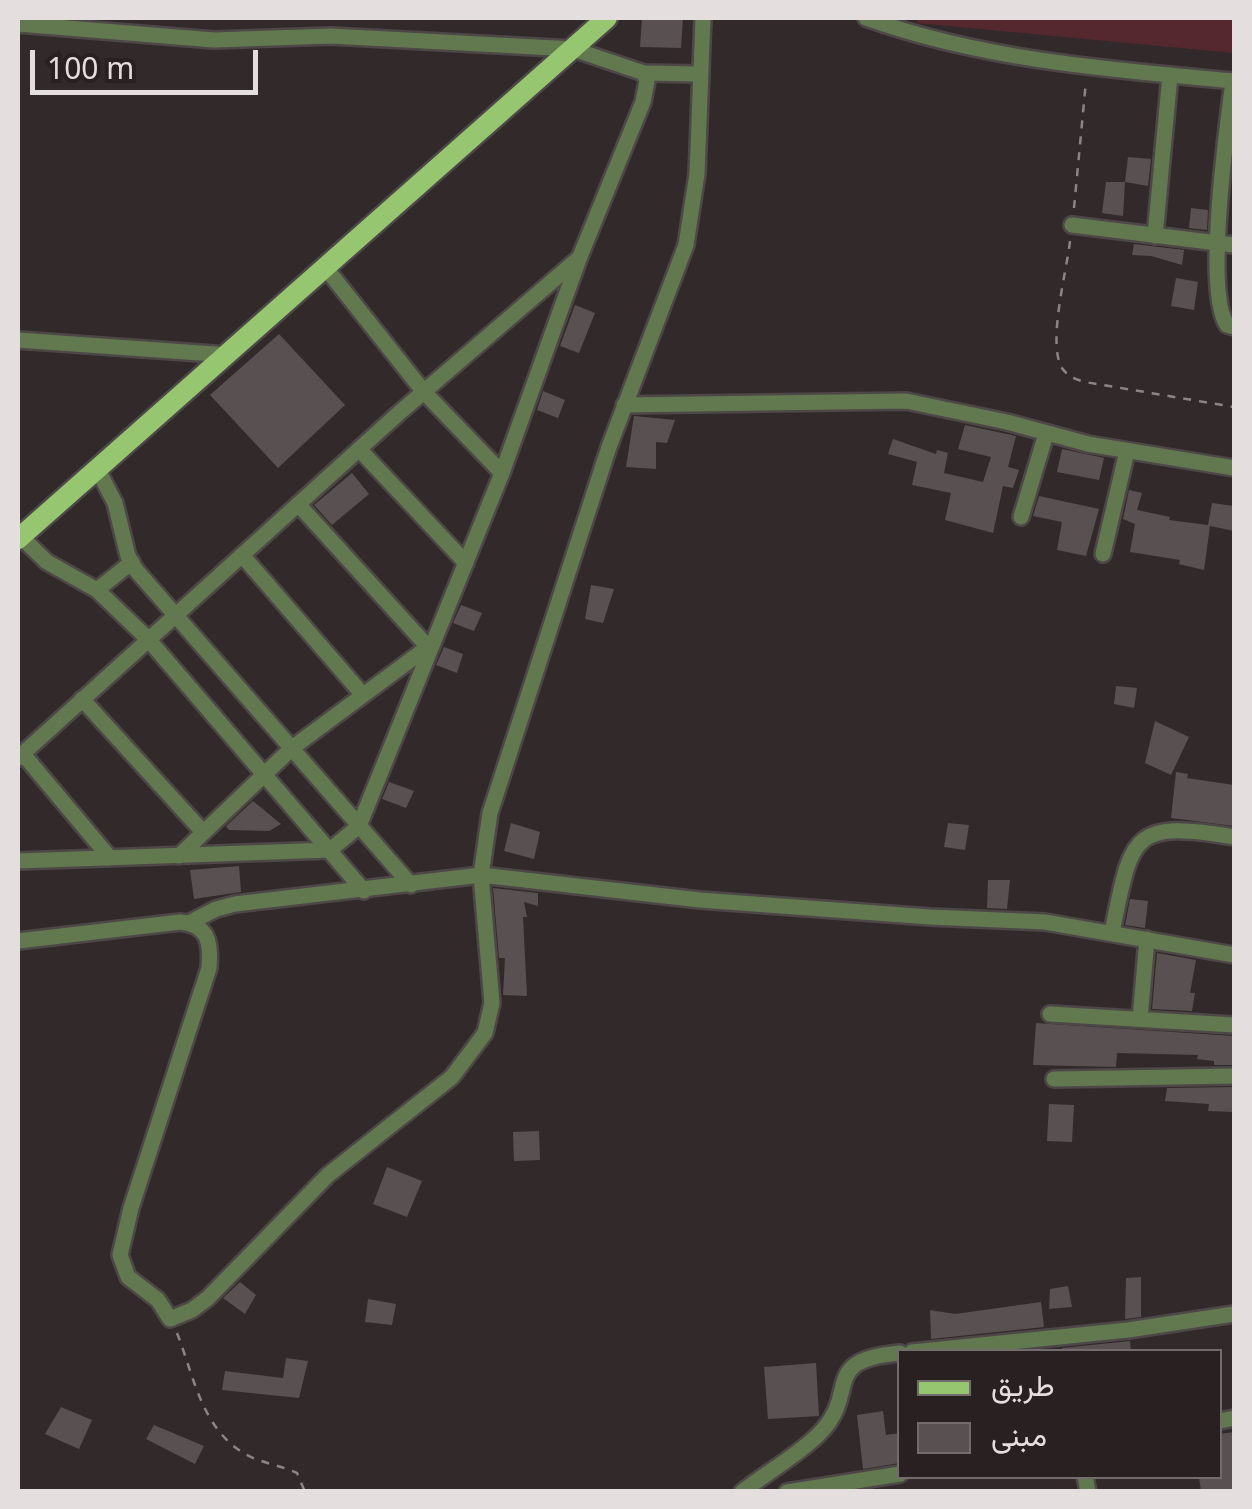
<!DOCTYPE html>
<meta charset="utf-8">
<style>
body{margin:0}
#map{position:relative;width:1252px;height:1509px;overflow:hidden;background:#322a2a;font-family:"Noto Sans",Vazirmatn,sans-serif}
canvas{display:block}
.frame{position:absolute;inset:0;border:20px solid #e4dede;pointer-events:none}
.legend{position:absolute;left:897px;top:1349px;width:325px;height:130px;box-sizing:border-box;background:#282021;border:2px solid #736c6d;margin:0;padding:12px 18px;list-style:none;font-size:30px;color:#e4dede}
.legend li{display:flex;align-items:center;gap:20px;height:50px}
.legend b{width:50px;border:2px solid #736c6d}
.scale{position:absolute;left:30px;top:50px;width:228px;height:45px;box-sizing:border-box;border:5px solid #e4dede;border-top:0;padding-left:12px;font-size:30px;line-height:35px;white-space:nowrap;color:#e4dede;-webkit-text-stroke:8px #282021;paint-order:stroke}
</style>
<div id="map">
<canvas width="1252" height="1509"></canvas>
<div class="frame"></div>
<ul class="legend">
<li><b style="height:12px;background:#96c66f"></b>طريق</li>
<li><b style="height:28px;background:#595051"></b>مبنى</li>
</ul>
<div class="scale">100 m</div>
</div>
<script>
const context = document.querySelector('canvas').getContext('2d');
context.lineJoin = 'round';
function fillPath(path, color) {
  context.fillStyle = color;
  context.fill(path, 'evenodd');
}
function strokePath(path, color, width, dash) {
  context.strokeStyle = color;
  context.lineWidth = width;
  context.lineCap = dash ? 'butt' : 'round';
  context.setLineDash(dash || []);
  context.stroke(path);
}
const green = new Path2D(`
 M917,18H1234V53L917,23Z`);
const building = new Path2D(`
 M642,18H683L681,48L640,47Z
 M1128,157L1151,159L1148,186L1125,182Z
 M1106,182H1125L1123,216L1102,213Z
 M1191,208L1208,210L1207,230L1189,228Z
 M1134,244L1184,250L1182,265L1151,256L1132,255Z
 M1176,278L1198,282L1194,310L1171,306Z
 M575,305L595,313L579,353L560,346Z
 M279,334L345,405L278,468L210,395Z
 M543,391L565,400L558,418L537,410Z
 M634,416L675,420L667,443L656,442V469L626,467Z
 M965,425L1016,436L1008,467L1019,470L1013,488L1003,486L993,533L945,520L951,493L912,485L917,462L888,454L893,439L936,454L937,450L948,453L944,473L983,482L991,457L958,449Z
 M1062,449L1104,458L1099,480L1057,472Z
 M352,473L369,494L332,525L314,505Z
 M1129,490L1142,493L1137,510L1170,517L1169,520L1208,525L1212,503L1234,506V531L1210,526L1204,570L1179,564L1180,560L1130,552L1135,524L1123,519Z
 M1039,496L1099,509L1086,556L1057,550L1062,522L1033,516Z
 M591,585L614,589L603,623L585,619Z
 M461,605L482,613L474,631L453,623Z
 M444,647L463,654L457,673L436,665Z
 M1116,686L1137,688L1134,708L1114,704Z
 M1155,721L1189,737L1171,775L1145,763Z
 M1176,772L1188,774L1187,778L1234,785V826L1171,818Z
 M389,782L414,791L406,808L382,799Z
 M253,801L281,824L269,831L229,830L226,826Z
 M511,823L540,832L534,859L504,851Z
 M948,823L969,825L965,850L944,847Z
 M239,866L241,892L194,899L190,870Z
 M988,880H1010L1007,909L987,908Z
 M493,888L538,893V906L524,902L527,917H523L527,996L503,995L505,958H499Z
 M1130,899L1148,901L1145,928L1125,925Z
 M1157,953L1196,960L1190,993H1195L1192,1011L1152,1009Z
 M1036,1023L1234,1036V1065H1214V1061L1197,1059L1198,1055L1117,1053L1116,1067L1033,1065Z
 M1234,1087V1112L1208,1111L1209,1104L1165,1101L1167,1088Z
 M1049,1104L1074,1105L1072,1142L1047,1141Z
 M539,1131L540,1160L514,1161L513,1132Z
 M387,1167L422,1181L407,1217L373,1204Z
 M1141,1277V1317L1125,1319L1126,1278Z
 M240,1282L256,1295L245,1314L223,1298Z
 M1068,1286L1072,1307L1049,1309L1050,1289Z
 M368,1299L396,1304L392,1325L365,1322Z
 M1041,1302L1044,1327L931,1339L930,1310L955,1314Z
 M1130,1341L1131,1352H1062V1348Z
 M286,1358L308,1361L299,1398L222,1390L225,1371L283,1378Z
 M816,1363L819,1416L768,1419L764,1367Z
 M61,1407L92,1420L79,1449L45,1434Z
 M883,1411L886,1435L900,1433V1463L863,1469L857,1415Z
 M154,1425L204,1446L195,1464L146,1439Z
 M1234,1432V1492H1201L1199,1476H1220V1434Z`);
const path = new Path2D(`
 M1074,208L1086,81
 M1070,241C1067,270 1047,343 1062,368C1070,380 1084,382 1097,384L1234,407
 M177,1333C194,1376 201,1428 245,1454C261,1463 280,1465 297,1473L305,1492`);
const minor = new Path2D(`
 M866,18C983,60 1111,70 1234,81
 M18,24L214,40L331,36L573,49L644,73L647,81L643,102L579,259L502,473L359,826L330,850L18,861
 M644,73L698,74
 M1233,81C1227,128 1204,291 1227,325L1234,327
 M1072,225L1234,245
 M1155,236L1170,75
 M325,267L424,392L502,473
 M18,340L228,355
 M624,405L906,401L1007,422L1088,444L1234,468
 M359,449L466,563
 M97,468L115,503L128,556L136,570L411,885
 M298,504L428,647
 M1021,517L1046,434
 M20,536L47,562L97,590L148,639L364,891
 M1103,554L1127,451
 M242,555L363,695
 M97,590L132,562
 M82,699L203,832
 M23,754L110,858
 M18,758L399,413L578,259
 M179,856L292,748L432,644
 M189,923L216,909L235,904L481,875L700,900L930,917L1045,922L1234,955
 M1112,932C1132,837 1129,819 1234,837
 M18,941L180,922C209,925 211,943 209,968L131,1208L120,1255L128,1277L158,1300L170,1319L192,1310L208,1298L328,1175L452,1077L485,1033L492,1003L481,875L490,813L609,447L686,245L697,174L703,18
 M1050,1014L1234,1025
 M1140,1019L1147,939
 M1054,1079L1234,1076
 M912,1352L1128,1330L1234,1314
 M1220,1421L1234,1418
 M1085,1476L1088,1492
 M742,1492C766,1473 798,1455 819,1434C861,1392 818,1360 900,1353
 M787,1492L900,1474`);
const major = new Path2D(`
 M18,539L607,18`);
fillPath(green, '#55282f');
fillPath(building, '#595051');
strokePath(minor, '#4e4747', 20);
strokePath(major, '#4e4747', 25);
strokePath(path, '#8c8585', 2.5, [8, 8]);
strokePath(minor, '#627950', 15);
strokePath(major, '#96c66f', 20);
</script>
